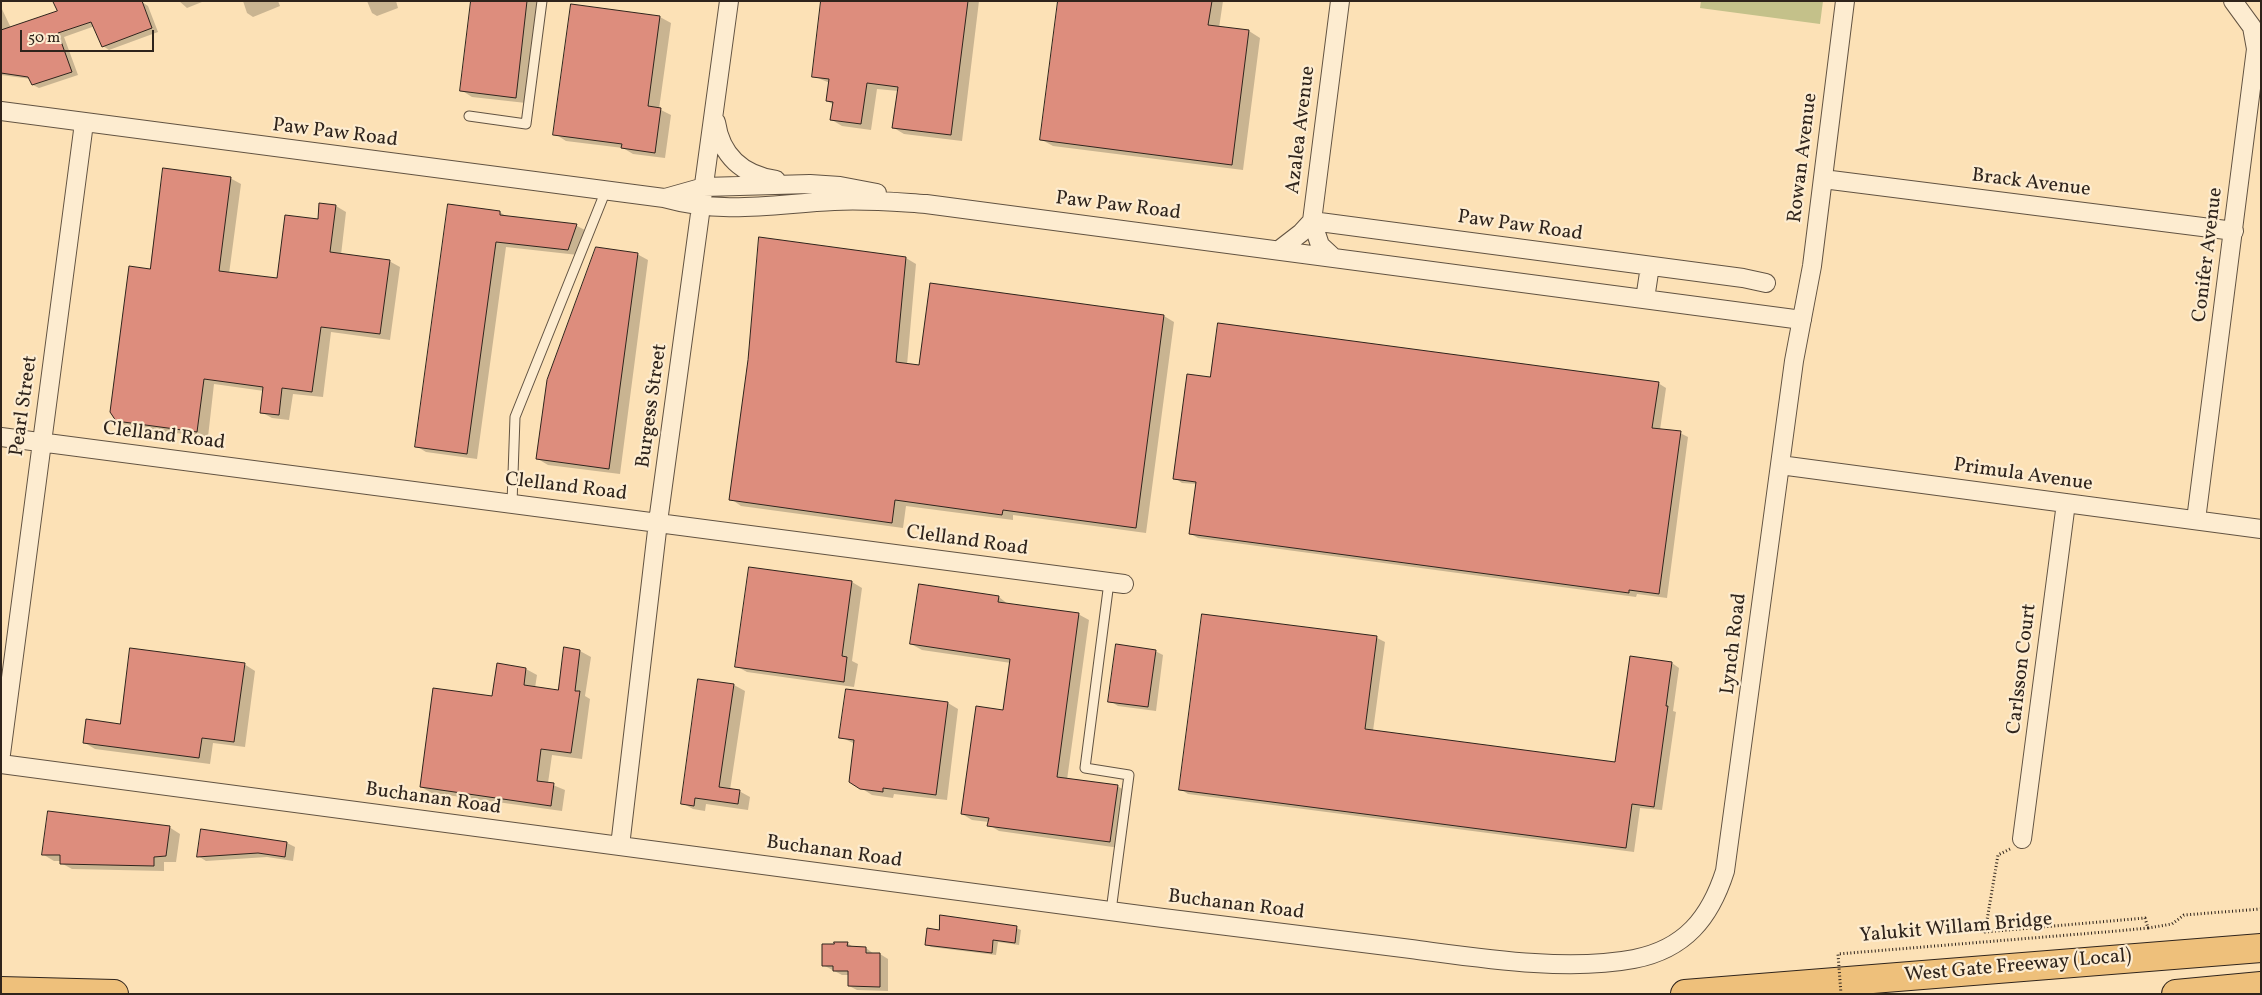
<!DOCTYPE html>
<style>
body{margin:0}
#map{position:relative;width:2262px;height:995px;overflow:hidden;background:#fce1b6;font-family:Vollkorn,serif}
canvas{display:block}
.frame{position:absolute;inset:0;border:2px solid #2f241c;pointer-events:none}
.scale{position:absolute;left:20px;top:30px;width:134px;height:22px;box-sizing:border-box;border:2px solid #2f241c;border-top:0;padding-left:6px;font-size:15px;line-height:18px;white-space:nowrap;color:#2f241c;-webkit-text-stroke:4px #fdecd0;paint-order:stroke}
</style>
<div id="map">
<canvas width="2262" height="995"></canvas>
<div class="frame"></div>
<div class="scale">50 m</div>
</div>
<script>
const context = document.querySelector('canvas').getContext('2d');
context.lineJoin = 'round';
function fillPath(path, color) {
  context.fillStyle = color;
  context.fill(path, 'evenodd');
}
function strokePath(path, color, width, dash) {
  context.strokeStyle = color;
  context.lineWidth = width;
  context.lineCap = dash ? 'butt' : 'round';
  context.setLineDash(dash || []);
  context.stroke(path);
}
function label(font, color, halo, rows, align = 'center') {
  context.font = font + ' Vollkorn,serif';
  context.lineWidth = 4.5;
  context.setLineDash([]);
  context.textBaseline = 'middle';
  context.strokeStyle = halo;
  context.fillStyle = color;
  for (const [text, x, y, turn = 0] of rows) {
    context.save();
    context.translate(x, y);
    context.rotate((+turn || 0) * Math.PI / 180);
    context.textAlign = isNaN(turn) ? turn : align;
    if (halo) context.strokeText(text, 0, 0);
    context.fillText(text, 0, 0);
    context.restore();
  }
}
const green = new Path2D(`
 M1701,1H1823L1820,24L1700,8Z`);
const shadow = new Path2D(`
 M179,1H201L202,2L187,8Z
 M243,1H278L280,6L253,17L247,13Z
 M367,1H396L398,8L377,16L372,13Z
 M472,1H539L526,103L472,97L461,90Z
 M822,1H979L962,141L904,134L894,128L898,91L877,89L871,130L842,126L832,120L834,105L827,101L830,83L813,76Z
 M1060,1H1223L1219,28L1249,31L1260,38L1243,170L1053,146L1042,140Z
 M142,2L148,6L158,32L109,50L103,46L95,26L64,37L78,75L39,88L33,85L31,79L1,75V7L11,28Z
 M572,5L660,17L671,23L659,109L671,115L665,158L633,154L623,148L566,141L555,134Z
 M230,178L241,184L229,274L278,280L319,220L321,204L336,206L346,212L341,255L389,261L400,267L390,340L331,332L323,397L293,394L289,420L272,418L261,412L264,391L214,384L208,437L128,427L117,420L151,270Z
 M500,212L507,217L577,226L587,231L578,255L506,247L477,459L426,452L416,446Z
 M637,254L648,260L620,474L548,465L538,459Z
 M906,258L916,264L907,365L920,366L1164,316L1174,322L1146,533L1013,515V520L906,506L903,528L741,506L731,499Z
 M1211,378L1658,383L1666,388L1660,430L1680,433L1688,437L1667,598L1637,594L1636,597L1198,538L1191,534L1197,484L1182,483L1175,478Z
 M852,582L862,588L852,661L858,664L854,687L747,672L736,666Z
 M920,586L999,597L1009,605L1078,614L1089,620L1067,780L1117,786L1128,792L1120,848L999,831L989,825V822L972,820L962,814L1004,712L1011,663L922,650L911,644Z
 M1203,615L1377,638L1385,642L1373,731L1616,763L1672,663L1679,668L1673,711L1676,712L1662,810L1640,808L1634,852L1188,794L1180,789Z
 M580,651L591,657L585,696L590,699L582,759L552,755L548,783L565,790L562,811L432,793L421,787L493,698L498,665L526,669L537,675L535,688L559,691Z
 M1155,651L1163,655L1156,711L1118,706L1110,701Z
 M244,664L255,671L245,747L213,743L210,764L95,749L85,743Z
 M734,685L745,691L730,790L739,791L750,797L748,810L706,804L705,811L693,809L682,803Z
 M948,703L958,709L947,800L894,794L893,798L872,795L861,788L855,744L841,737Z
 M169,827L180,834L176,862H164V871L72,869L61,863V861H54L44,855Z
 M287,843L295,847L293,861L267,857L206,861L198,856Z
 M1016,928L1021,930L1019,945L998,942L996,955L931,947L926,944L940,931Z
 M847,943L855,948H866L874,954H880L888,959V991L857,990L849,986V975H842L823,965Z`);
const building = new Path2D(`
 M53,1H142L152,28L102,47L91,22L58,33L72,72L32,85L28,77L1,73V30L57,11Z
 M471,1H527L516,98L460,91Z
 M821,1H968L951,135L892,128L898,87L867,83L861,124L830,120L833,102L826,101L829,79L812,77Z
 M1058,1H1212L1208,25L1249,30L1232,165L1040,140Z
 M571,4L660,16L648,106L661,108L655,153L621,148L622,144L553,135Z
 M163,168L231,177L219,271L277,278L285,215L318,219L319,203L336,205L330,252L390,260L380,334L321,327L312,392L282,388L279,415L260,413L263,387L204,379L197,432L116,421L110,412L129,266L150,269Z
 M448,204L500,211V215L577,224L568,250L496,242L467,454L415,447Z
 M759,237L906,257L896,362L919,365L930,283L1164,315L1136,528L1003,510L1002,515L895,500L892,523L729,500L748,360Z
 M596,247L638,253L609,469L536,459L547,380Z
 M1218,323L1659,382L1652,428L1681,431L1659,594L1629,590V593L1189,534L1196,482L1173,479L1187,374L1210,377Z
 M749,567L852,581L842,656L847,657L844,682L735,667Z
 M919,584L999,596L998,602L1079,613L1057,777L1118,785L1110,842L987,826L989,818L961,814L976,706L1003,710L1010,659L910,644Z
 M1202,614L1377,636L1365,729L1615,762L1630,656L1672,662L1666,706H1668L1654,807L1632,804L1626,848L1179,790Z
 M1116,644L1156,650L1148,707L1108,702Z
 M564,647L580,650L575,691H580L571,753L541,749L537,781L554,783L551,806L420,787L433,688L492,696L497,663L526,668L524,685L558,690Z
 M130,648L245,663L234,742L202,738L199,758L83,743L86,719L120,724Z
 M698,679L734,684L719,787L740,790L738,804L695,798L694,806L681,804Z
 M846,689L948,702L936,795L883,788V792L860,789L849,782L854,740L839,738Z
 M48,811L170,826L166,856L154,857V866L60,864V855H42Z
 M201,829L287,842L285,857L258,853L197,857Z
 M940,915L1017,926L1015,943L993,940L992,953L925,945L927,928L939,930Z
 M834,942H848L847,946L866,947V953H880V987L848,986V971H833V966H822V944H834Z`);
const path = new Path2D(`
 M2010,849L1998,855L1985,932L2145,918L2148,928L2117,931
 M2148,928L2172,924L2184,915L2261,909`);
const service = new Path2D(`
 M469,116L526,124L542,1
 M512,503L515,417L606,190
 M1109,582L1085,768L1129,775L1111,911`);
const minor = new Path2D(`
 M1,111L664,198C725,215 773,204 834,201C865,199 895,202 926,204L1802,320
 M716,122C721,156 743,175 776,180
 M1823,179L2234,231
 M665,198L704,187L810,184L840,186L877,193
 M1312,221L1743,278L1766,283
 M1312,221L1320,245L1333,257
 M1279,250L1301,233L1312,221L1340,1
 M1645,299L1650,266
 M1,437L1124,584
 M1780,465L2261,529
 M2196,520L2256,49L2252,27L2233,1
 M1,754L84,123
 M1,764C388,815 775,869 1163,918C1246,928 1328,939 1411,949C1480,958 1566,972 1634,959C1685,949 1710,918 1725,871L1794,361L1812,266L1845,1
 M2022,839L2066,503
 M620,846L658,522L729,1`);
const motorway = new Path2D(`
 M1,991L114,994
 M1685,994L2261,948
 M2176,994L2261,986`);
const pathBridge = new Path2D(`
 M1841,994L1838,954L2117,931`);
const streetNames = [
 ["Azalea Avenue",1302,130,-83],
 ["Paw Paw Road",335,134,7],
 ["Rowan Avenue",1804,158,-83],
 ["Brack Avenue",2031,184,7],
 ["Paw Paw Road",1118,207,7],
 ["Paw Paw Road",1520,227,8],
 ["Conifer Avenue",2209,255,-83],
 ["Pearl Street",25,406,-82],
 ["Burgess Street",653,406,-82],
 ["Clelland Road",164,437,7],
 ["Primula Avenue",2023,476,8],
 ["Clelland Road",566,488,7],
 ["Clelland Road",967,542,8],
 ["Lynch Road",1735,644,-83],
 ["Carlsson Court",2023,669,-83],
 ["Buchanan Road",433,800,8],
 ["Buchanan Road",834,853,8],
 ["Buchanan Road",1236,906,7],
 ["Yalukit Willam Bridge",1956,929,-5],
 ["West Gate Freeway (Local)",2018,967,-5]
];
fillPath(green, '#c4c18a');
fillPath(shadow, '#0003');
fillPath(building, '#dd8d7d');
strokePath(building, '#2f241c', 1);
strokePath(service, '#625342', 11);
strokePath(minor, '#625342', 20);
strokePath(motorway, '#2f241c', 30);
strokePath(path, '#2f241c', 3, [1, 2.5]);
strokePath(service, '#fdecd0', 9);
strokePath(minor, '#fdecd0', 18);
strokePath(motorway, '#eec07b', 28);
strokePath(pathBridge, '#2f241c', 3, [1, 2.5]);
label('20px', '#2f241c', '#fdecd0', streetNames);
</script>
